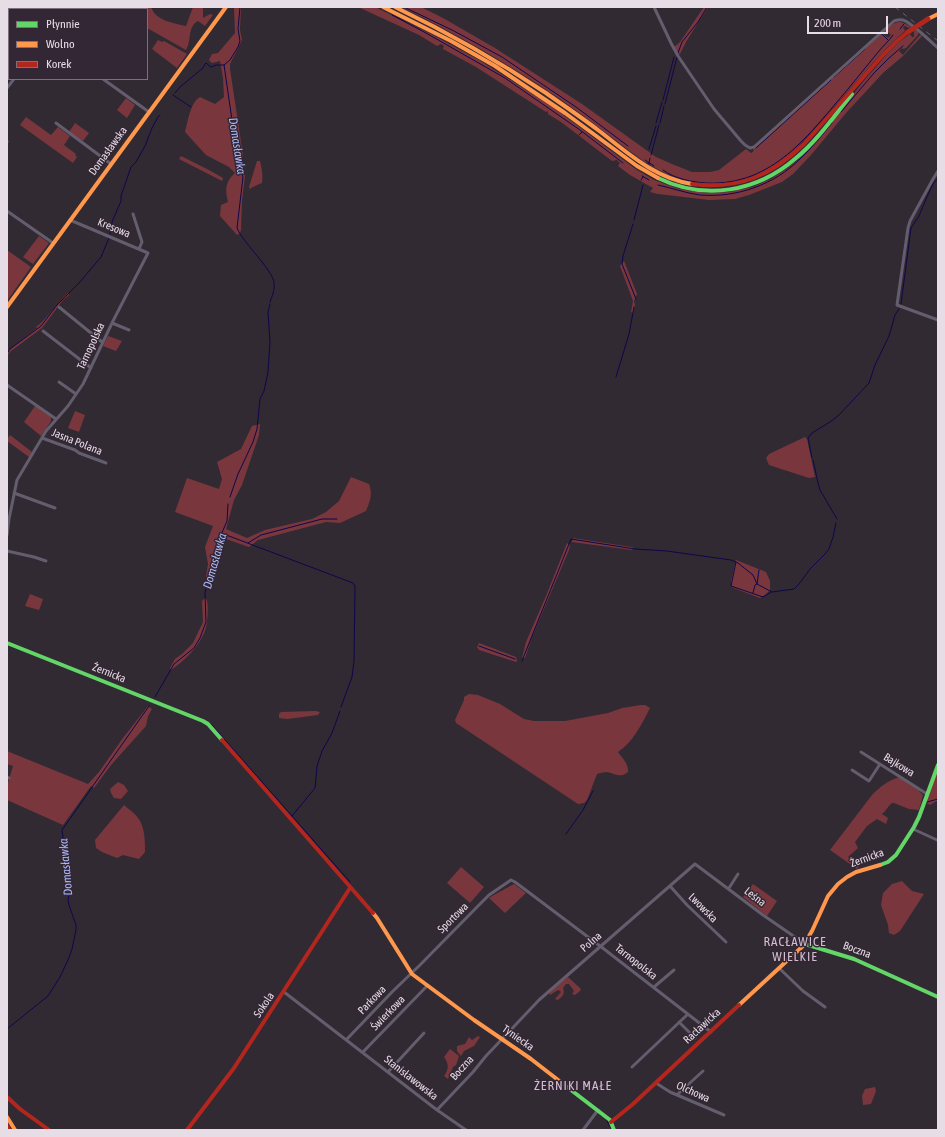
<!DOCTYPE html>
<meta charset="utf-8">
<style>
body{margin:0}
#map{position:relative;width:945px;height:1137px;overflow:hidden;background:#312a32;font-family:"Asap Condensed",sans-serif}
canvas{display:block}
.frame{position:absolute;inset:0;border:8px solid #e6dde6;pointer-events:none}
.legend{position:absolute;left:8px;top:8px;width:140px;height:72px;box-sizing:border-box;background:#342735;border:1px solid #7b707c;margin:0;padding:5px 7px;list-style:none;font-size:12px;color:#e6dde6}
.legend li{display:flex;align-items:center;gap:8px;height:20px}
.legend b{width:20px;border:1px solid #7b707c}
.scale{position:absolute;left:807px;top:16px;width:81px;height:18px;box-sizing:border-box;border:2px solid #e6dde6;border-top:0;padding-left:5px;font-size:12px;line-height:14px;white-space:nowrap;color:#e6dde6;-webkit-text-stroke:3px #342735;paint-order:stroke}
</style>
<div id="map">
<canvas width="945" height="1137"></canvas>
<div class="frame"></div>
<ul class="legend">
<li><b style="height:5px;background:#63d668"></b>Płynnie</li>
<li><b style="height:5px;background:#ff974d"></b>Wolno</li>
<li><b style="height:5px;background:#b3261e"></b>Korek</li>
</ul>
<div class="scale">200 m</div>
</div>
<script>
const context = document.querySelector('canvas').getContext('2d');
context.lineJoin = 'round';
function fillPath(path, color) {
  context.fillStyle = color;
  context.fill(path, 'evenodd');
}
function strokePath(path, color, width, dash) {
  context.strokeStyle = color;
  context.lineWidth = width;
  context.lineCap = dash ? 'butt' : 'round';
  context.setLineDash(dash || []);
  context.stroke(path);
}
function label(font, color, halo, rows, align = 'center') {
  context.font = font + ' "Asap Condensed",sans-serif';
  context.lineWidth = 3;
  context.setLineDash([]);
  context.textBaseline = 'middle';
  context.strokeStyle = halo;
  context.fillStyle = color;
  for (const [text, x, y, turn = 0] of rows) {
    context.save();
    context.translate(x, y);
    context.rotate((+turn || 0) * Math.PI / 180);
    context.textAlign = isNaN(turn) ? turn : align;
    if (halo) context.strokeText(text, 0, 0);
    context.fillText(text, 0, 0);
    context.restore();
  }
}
const green = new Path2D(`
 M149,7H151C156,21 173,23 186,26L193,7H203V18L210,14L213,15L205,26L198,21C187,27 192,40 186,50L147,28V9Z
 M234,7H241L240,30L242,40L230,64V69L243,155L241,163L245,176L242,201L241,230L240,233L237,235L220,216L221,205L228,202C225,189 225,182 235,173L229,167L206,155L185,132C188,121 190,103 200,97L215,104L224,97L223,78L220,61L212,63L209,60L212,54L218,53L235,33Z
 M358,7H375L431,34L479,60L550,105L637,170L654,180L679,189L706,193L729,192L753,187L771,179L788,168L798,160L830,124L863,82L887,54L899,42L910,34L912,37H914V31L915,30L918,32V35L906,48L903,49L902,48L899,51L903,55L919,36L921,35L922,36L903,56L883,73L846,113L811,155L793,174L782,182L749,195L735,199L709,200L658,194L650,192L653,188L630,175L618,166L620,163L617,160L612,161L561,122L548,114V111L546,112L476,67L443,49V48L444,46L441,44L437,46L419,35Z
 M402,7H421L443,18L495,48L582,104L656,157L672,164L692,172H710L719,170L746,149L751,153L753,152L754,148L882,33L888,38L891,35L888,32L885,33L884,31C896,22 897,18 911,27L909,28L905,26L903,27L905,31C888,45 874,62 859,79C845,94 832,109 818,124C807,136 797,149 784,159C744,189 694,192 650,165L651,164L650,163H648L647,162L646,163C617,142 589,119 560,99C509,64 456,34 402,7Z
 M704,7H708L686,42L680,54L677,53L674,47L680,42Z
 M158,40L162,42L164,41L187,54L177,68L152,49Z
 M126,98L135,105L127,118L117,110Z
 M26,117L51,135L58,127L70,136L64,145L76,154L75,155L77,157L73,163L20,125Z
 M75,123L89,133L83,141L69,132Z
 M181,156L209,170L223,178L222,181L179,159Z
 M257,161H260C262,169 263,175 262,183C258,185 253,186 250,189L249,187Z
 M39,236L49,243L33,264L23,257Z
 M7,250L31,267L7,301Z
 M624,261L637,294L634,301L635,305L633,313L631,312L633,301L620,266Z
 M68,293L69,295L63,300L42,328L11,351L7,356V352L10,349L37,328L36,327C47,319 57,303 68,293Z
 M108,336L122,341L116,351L103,346Z
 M35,406L51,417V421L41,436L24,422Z
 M75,411L85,415L79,432L68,428Z
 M260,424L259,435L242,485L234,500L226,529L247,538L265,530L312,519L326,512L339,501L351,477L369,484C373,495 370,501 366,511L340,523L326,522L258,540L249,547L223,538L214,567L213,579L211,582L207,581L206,576L208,564L205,547L213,526L175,512L187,478L219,489L222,479L217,462L241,449L252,426Z
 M10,435L32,452L29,457L7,441V439Z
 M805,437L807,439L815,477L809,478L769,465L766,458L769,454Z
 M573,538L631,547L634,548L632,550L572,542Z
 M567,543L570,545L569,550L532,637L525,658H522L526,642L546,596Z
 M736,560L766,572L770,581V590L765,595L760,598L731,587V581Z
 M30,594L43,599L41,605L39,610L25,606Z
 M205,598L207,600C208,607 208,614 207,622C205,641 186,660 171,670L170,668L175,659L182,654L193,643L203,622L202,601Z
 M479,643L516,657L517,661L516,662L479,650L477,647Z
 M469,694L478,695L500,704L524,719L534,721H565L608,713L622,708L641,705H645L650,708C642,724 633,742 618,752C622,758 629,764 628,772C620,779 615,773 606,772C604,772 600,773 597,774L587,800L584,803L578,804L456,723L455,720L464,700V697Z
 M148,706L152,709L148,716L146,726L111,765L94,788L91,786L63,825L7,800V786L13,766L7,764V751L88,784L99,772L123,738Z
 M316,711L320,712L318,715L287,719L279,718V714L281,712Z
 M938,768V800L930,805L927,803V798Z
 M900,777L915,787L923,795L919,810L909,809L894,803H892C888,806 886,811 882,814L888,818L886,824L877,819L867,826L855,842L858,848L848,857L859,866L857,869L830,850L872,795C880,787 888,780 900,777Z
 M118,782L124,785L128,791L121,799L114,798L111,793L110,789Z
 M124,805C128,809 135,813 138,818C145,827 145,841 145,852L139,859L123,855L117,858L102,852L96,848L95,840Z
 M461,867L484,887L470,903L447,883Z
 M902,881L912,891L924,894L900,931L894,935L889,933L888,925L881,905L883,893L892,884Z
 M514,884L526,893L505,913L489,898L492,896Z
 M753,884L777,901L767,916L743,897Z
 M568,977L581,989L580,991L575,995L572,994L574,991L569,984H566L563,988C565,994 563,996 558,1000L555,999L561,992L560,991L558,990L550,995L549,992Z
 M478,1036L480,1037L474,1046L464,1051L461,1056L460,1055L457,1051V1046L465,1044L469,1037L472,1040Z
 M450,1049L459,1056L456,1065L453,1067L448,1079L444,1076C449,1069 449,1064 444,1057Z
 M875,1087L876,1091L871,1104L863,1105L862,1096L865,1089Z`);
const stream = new Path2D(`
 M240,7L238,29L240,41L238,47L230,60L224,65L238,161L243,177L237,228C244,244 273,270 274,283C275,290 272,296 270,302
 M404,7L454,31L502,57L576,107L628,146
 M392,15L426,33L505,78L580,130L623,163
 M900,29L904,24
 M881,34H882L888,40
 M678,53L682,42L698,22L707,7
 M834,77L865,49
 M175,93L180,87L203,68L205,64L206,63L211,67L216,65H224
 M173,95L191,107
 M663,100L674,57
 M665,104L677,57
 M841,112L874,73L889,58L903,46
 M656,123L662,102
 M660,123L664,106
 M579,135L582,132
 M756,148L831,80
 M649,149L656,126
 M651,155L659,125
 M645,160L654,166
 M649,163L650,158
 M663,170C675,179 692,182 706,183C774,186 809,134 848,89C858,76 869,64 879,51C883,46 889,41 893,35
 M642,176L649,180
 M641,180L643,177
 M658,185C672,188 685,193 700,195C736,198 774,185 800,159C812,148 822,135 832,123
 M634,220L643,185
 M633,224L623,256L622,264L636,299
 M110,234L112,222L121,201V196L131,167L136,162L145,146L152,128L158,117L160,115
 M901,304L911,228L919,216L926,199L933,184L938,178
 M7,354L10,349L41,326L57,305L79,283L101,257L109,238
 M616,377L629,334L634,307
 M812,458L808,438L812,433L830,422L839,415L869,383L875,365L889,336L895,315L899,309
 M813,460L818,483L820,490L837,519
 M230,497L238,474L253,442L257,429L260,399L264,391L268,372L270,342L268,312L270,304
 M221,533L353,583L355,586L354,661L352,677L341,707
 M248,543L261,535L303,524L322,519H337
 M736,562L731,586L763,597L771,592
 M753,593L755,585L757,584L759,570
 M479,646L515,659
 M522,661C538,620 555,580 571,539L635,549L667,551L731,560L738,563L753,575L757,584L772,592L794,589L799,584L810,569L825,554L829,549L833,537L836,523
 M155,697L174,664L194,648L200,638L206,622L205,593L210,572L215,549L227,521L228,504
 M211,724L350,882
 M927,802L938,799
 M292,816L315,788L317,766L322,751L332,733L340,711
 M566,834L583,810L593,791
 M7,1029L48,996L60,977L68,960L72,949L76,930V925L69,905L68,900L70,890L62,830L149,706
 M607,1121L612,1130`);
const street = new Path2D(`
 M654,7L671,43L678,56L714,109L741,141L745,145L750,148L754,147L894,21C897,20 899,19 903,20C912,23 930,41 938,48
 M7,11L9,12
 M103,79L149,112
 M7,88L14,79
 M56,123L111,164
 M7,142V141
 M938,171L933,179L910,221L908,228L897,305L938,320
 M7,211L53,243
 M133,214L142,242L139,249
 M59,307L102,342
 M112,323L129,330
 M43,331L91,368
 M59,382L76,394
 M7,385L56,419
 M42,438L75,450L79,453L106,463
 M14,493L55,508
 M7,535L9,519L17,480L46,431L68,406L83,384L113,321L148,253L70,220
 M7,551L34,557L46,561
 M861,752L927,794
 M852,770L869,781L880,764
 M7,777L9,778
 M913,829L937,840
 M670,886L687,905L726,942
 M729,888L738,874
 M780,969L803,991L825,1007
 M654,987L674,970
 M284,992L437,1110L466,1130
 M679,1022L695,1038
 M347,1039L392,992L420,965L479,905L489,895L511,880L515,882L604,949L711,1032
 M363,1052L427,986
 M632,1067L688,1014
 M388,1072L424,1033
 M656,1083L670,1092L724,1115
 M677,1095L680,1092L703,1071
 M437,1110L473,1072L486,1056L539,1000L695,864L763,915L805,944
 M583,1130L598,1110`);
const fast = new Path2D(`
 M658,178C705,201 757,192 796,158C818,140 834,116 852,94
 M7,643L203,721L208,724L222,740
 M880,865L888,862L896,855L914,827L919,817L938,765
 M805,944L854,959L938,997
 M571,1090L610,1120L614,1130`);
const slow = new Path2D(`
 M383,7L451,41L495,66L565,113L637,166L658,178
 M395,7C447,32 498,61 546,93C563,105 581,117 598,130C627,152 654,178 692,184
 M928,19L938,14
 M7,307L226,7
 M373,913L377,918L412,974L474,1020L531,1059L571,1090
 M739,1005L803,946L812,931L828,896L838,884L847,877L856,872L880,865
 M7,1117L15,1130`);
const jam = new Path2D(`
 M692,184C738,190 771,176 804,144L883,55L897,41L908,32
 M222,740L373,913
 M7,1097L20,1109L49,1130
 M611,1122L633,1104L739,1005
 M7,1126L9,1130
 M187,1130L234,1068L350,888`);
const rail = new Path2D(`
 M895,7L938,41`);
const jamBridge = new Path2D(`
 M908,32L928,19`);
const streetNames = [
 ["Domasławska",108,151,-54],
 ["Kresowa",114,228,22],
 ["Tarnopolska",91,346,-65],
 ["Jasna Polana",77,442,22],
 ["Żernicka",109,673,22],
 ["Bajkowa",899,765,32],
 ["Żernicka",867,858,-20],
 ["Leśna",755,897,38],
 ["Lwowska",703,908,45],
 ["Sportowa",453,918,-45],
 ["Polna",591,942,-41],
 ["Boczna",857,950,20],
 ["Tarnopolska",636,962,38],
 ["Parkowa",372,1000,-46],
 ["Sokola",264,1005,-56],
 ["Świerkowa",388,1013,-46],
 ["Racławicka",702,1026,-43],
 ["Tyniecka",518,1038,35],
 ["Boczna",462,1068,-48],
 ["Stanisławowska",411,1078,38],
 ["Olchowa",693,1092,24]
];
const waterNames = [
 ["Domasławka",237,146,81],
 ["Domasławka",215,561,-74],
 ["Domasławka",66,867,-95]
];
const quarterNames = [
 ["RACŁAWICE",795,942],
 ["WIELKIE",795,957],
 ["ŻERNIKI MAŁE",573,1086]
];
fillPath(green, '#79373d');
strokePath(stream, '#0f074c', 1);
strokePath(street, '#635d6e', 3);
strokePath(fast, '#63d668', 4);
strokePath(slow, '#ff974d', 4);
strokePath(jam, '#b3261e', 4);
strokePath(rail, '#67616d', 1, [5, 5]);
strokePath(jamBridge, '#b3261e', 5);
label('11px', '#e6dde6', '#342735', streetNames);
label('italic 12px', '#aabbfc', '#342735', waterNames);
context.letterSpacing = '1px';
label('13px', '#d1bfd1', '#342735', quarterNames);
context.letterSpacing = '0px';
</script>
